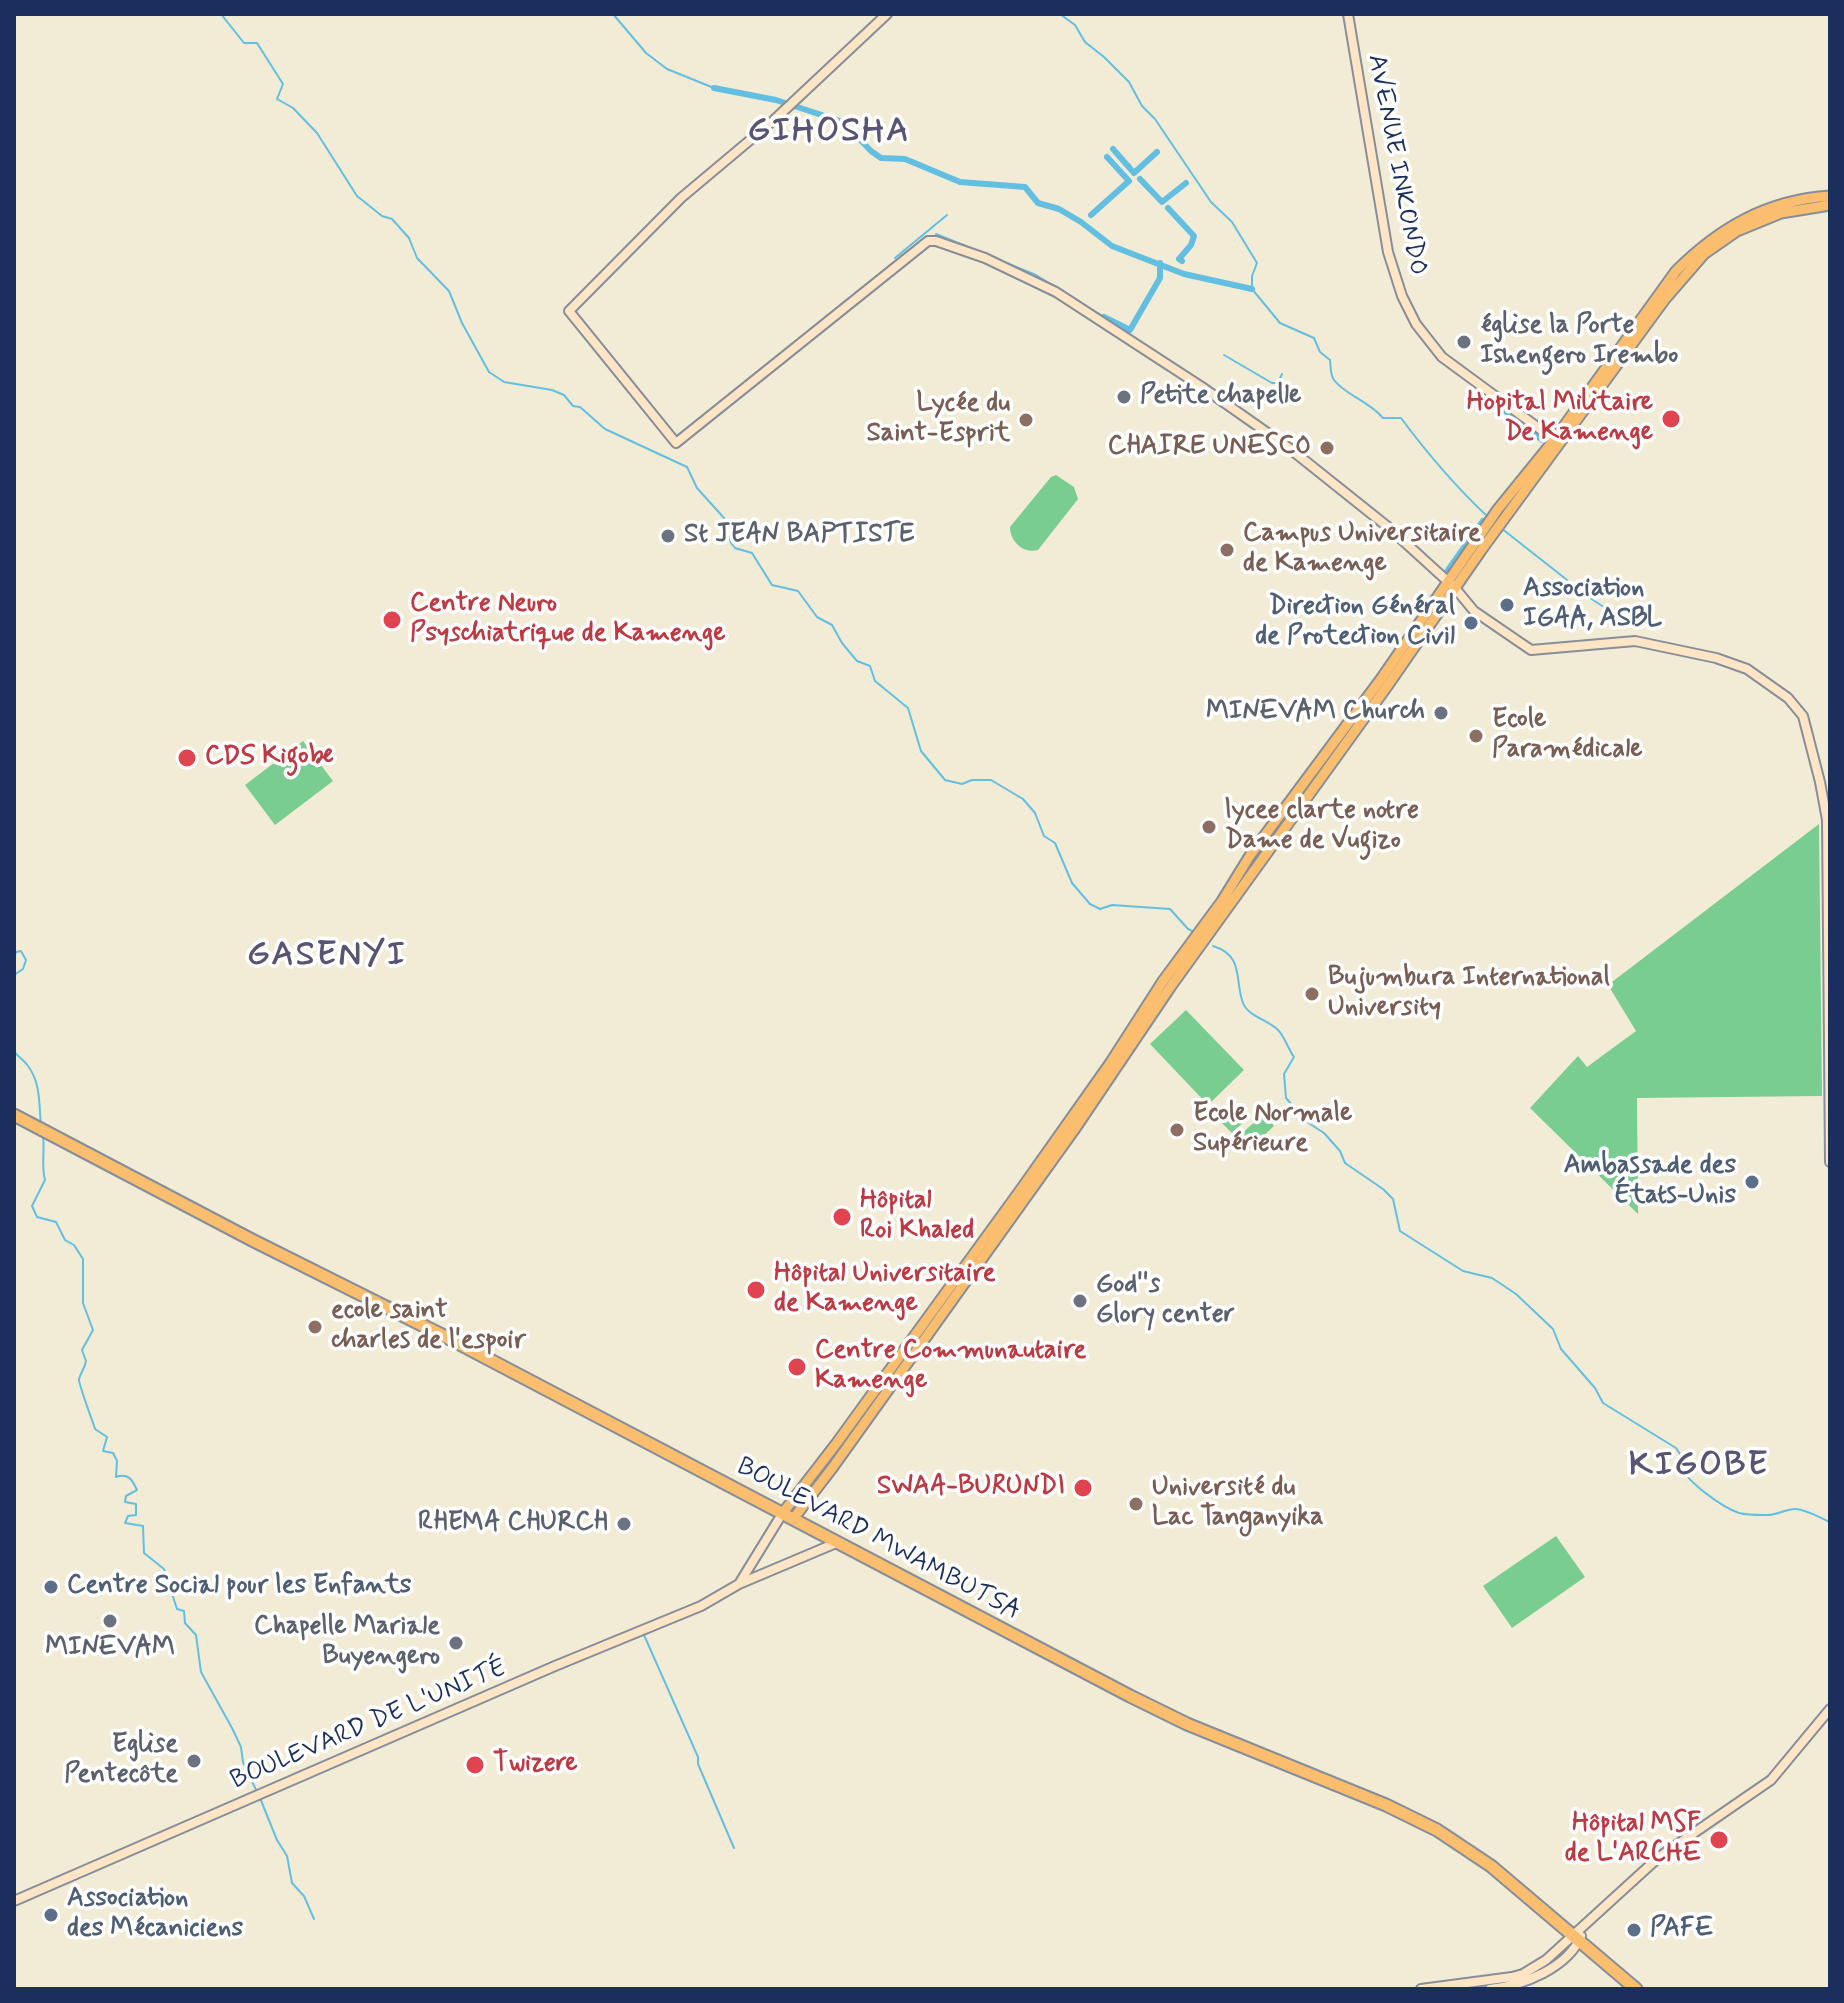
<!DOCTYPE html>
<meta charset="utf-8">
<style>
body{margin:0}
#map{position:relative;width:1844px;height:2003px;overflow:hidden;background:#f2ecd6;font-family:Mynerve,sans-serif}
canvas{display:block}
.frame{position:absolute;inset:0;border:16px solid #1b2f5e;pointer-events:none}
</style>
<div id="map">
<canvas width="1844" height="2003"></canvas>
<div class="frame"></div>
</div>
<script>
const context = document.querySelector('canvas').getContext('2d');
context.lineJoin = 'round';
function fillPath(path, color) {
  context.fillStyle = color;
  context.fill(path, 'evenodd');
}
function strokePath(path, color, width, dash) {
  context.strokeStyle = color;
  context.lineWidth = width;
  context.lineCap = dash ? 'butt' : 'round';
  context.setLineDash(dash || []);
  context.stroke(path);
}
function label(font, color, halo, rows, align = 'center') {
  context.font = font + ' Mynerve,sans-serif';
  context.lineWidth = 7;
  context.setLineDash([]);
  context.textBaseline = 'middle';
  context.strokeStyle = halo;
  context.fillStyle = color;
  for (const [text, x, y, turn = 0] of rows) {
    context.save();
    context.translate(x, y);
    context.rotate((+turn || 0) * Math.PI / 180);
    context.textAlign = isNaN(turn) ? turn : align;
    if (halo) context.strokeText(text, 0, 0);
    context.fillText(text, 0, 0);
    context.restore();
  }
}
const green = new Path2D(`
 M1056,475L1074,487L1078,499L1038,550C1024,554 1010,542 1010,527L1051,477Z
 M303,741L333,781L275,825L245,785Z
 M1819,824L1822,1096L1637,1098L1638,1214L1530,1108L1578,1056L1587,1067L1636,1031L1608,985Z
 M1186,1010L1244,1070L1208,1105L1150,1044Z
 M1237,1104L1249,1117L1232,1133L1220,1121Z
 M1263,1114L1274,1126L1248,1150L1237,1138Z
 M1556,1536L1585,1577L1512,1628L1483,1586Z`);
const stream = new Path2D(`
 M221,14L244,43H257L283,84L277,99L293,108L317,133L357,196L382,216L392,219L409,238L417,258L449,291L462,323L489,372L504,382L552,390L564,395L573,406L580,407L605,429L687,467L697,488L724,518L731,543L735,548L752,553L772,585L798,591L817,617L832,625L842,643L857,661L870,666L875,681L908,708L921,751L945,780L962,784L972,780H991L1023,799L1035,813L1044,836L1055,843L1072,883L1090,904L1100,909L1112,905L1170,909L1188,929L1196,933
 M613,14L646,53L667,69L714,88
 M1060,14L1075,25L1085,42L1104,57L1129,82L1142,106L1155,119L1211,202L1232,222L1257,263L1252,276V289L1280,323L1314,338L1320,352L1330,360C1331,367 1330,375 1334,380C1345,395 1369,401 1383,418H1401C1427,453 1455,486 1487,516
 M936,234L983,253
 M989,256L1036,275L1104,317
 M895,258L947,215
 M1138,341L1151,349
 M1224,355L1272,383H1278L1282,374
 M1501,528L1590,598L1613,613
 M1430,560L1445,572
 M1213,946C1245,956 1234,980 1243,1003C1248,1016 1268,1020 1278,1030C1285,1037 1288,1049 1294,1057L1284,1074L1286,1098L1307,1122L1324,1133L1340,1151L1345,1163L1383,1189L1393,1199L1400,1231L1463,1271L1492,1278L1516,1294L1553,1329L1561,1349L1595,1388L1603,1403L1676,1448L1680,1454C1680,1458 1679,1463 1681,1466C1686,1482 1724,1508 1739,1513C1747,1515 1757,1515 1765,1515C1776,1516 1785,1509 1795,1509C1806,1509 1820,1518 1830,1522
 M14,958L16,952L21,951L26,960L23,969L14,975
 M14,1051C18,1057 24,1060 28,1066C41,1083 39,1106 41,1126
 M43,1136C45,1151 41,1166 45,1180L32,1206L37,1217L56,1222L65,1240L74,1245L83,1259V1303L93,1330L82,1350L86,1361C85,1368 81,1372 79,1379C78,1383 93,1422 95,1429L107,1437L103,1451L113,1453L117,1461L116,1477C128,1473 132,1479 137,1490L126,1496L125,1502L136,1504V1515L128,1516L125,1523L143,1526L144,1553L164,1569L177,1609L184,1611L185,1623L196,1635L201,1672L232,1728L241,1747L243,1762L257,1792
 M644,1635L698,1757V1764L734,1848
 M260,1798L277,1840L287,1856L292,1883L304,1896L314,1919`);
const canal = new Path2D(`
 M714,88L776,100L843,122L871,151L881,158L905,159L960,182L1025,187L1038,203L1059,209L1081,222L1112,246L1184,274L1252,289
 M1113,149L1134,173L1157,152
 M1140,179L1162,202L1186,183
 M1168,208L1194,236L1191,245L1179,259L1182,261
 M1091,215L1129,181L1107,157
 M1104,317L1130,330L1160,278V263
 M1481,392L1542,440
 M1448,570L1483,521`);
const secondary = new Path2D(`
 M887,14L774,120L681,198L569,311L676,443L923,245L928,241H936L985,258L1056,292L1202,387L1289,448L1388,527L1455,588L1474,611L1531,650L1635,641L1716,658L1747,669L1788,698L1803,716L1820,782L1827,820L1830,1162
 M1348,14L1388,252L1402,296L1416,324L1442,357L1559,443
 M739,1584L782,1514
 M14,1901L555,1666L701,1606L739,1584L836,1543
 M1421,1989L1512,1977L1523,1974L1546,1960L1659,1857L1771,1780L1830,1709
 M1490,1989C1522,1986 1568,1968 1581,1936`);
const primary = new Path2D(`
 M782,1514L836,1444L1022,1188L1111,1062L1163,981L1222,901L1251,854L1381,679L1498,509L1554,440L1676,271C1720,227 1768,200 1830,196
 M793,1519L833,1467L1074,1130L1171,986L1388,685L1482,549L1665,299L1704,254L1737,231L1781,213L1830,205`);
const highway = new Path2D(`
 M14,1115L252,1240L454,1341L1130,1696L1187,1724L1386,1805L1437,1830L1491,1866L1636,1989`);
const markers = [
 [1464,342,8,"#6b7280"],
 [1124,397,8,"#6b7280"],
 [1671,419,10,"#e0444e"],
 [1026,420,8,"#8d6e63"],
 [1327,448,8,"#8d6e63"],
 [668,536,8,"#6b7280"],
 [1227,550,8,"#8d6e63"],
 [1507,605,8,"#5c6f8a"],
 [392,620,10,"#e0444e"],
 [1471,623,8,"#5c6f8a"],
 [1441,713,8,"#6b7280"],
 [1476,736,8,"#8d6e63"],
 [187,758,10,"#e0444e"],
 [1209,827,8,"#8d6e63"],
 [1312,994,8,"#8d6e63"],
 [1177,1130,8,"#8d6e63"],
 [1752,1182,8,"#5c6f8a"],
 [842,1217,10,"#e0444e"],
 [756,1290,10,"#e0444e"],
 [1080,1301,8,"#6b7280"],
 [315,1327,8,"#8d6e63"],
 [797,1367,10,"#e0444e"],
 [1083,1488,10,"#e0444e"],
 [1136,1504,8,"#8d6e63"],
 [624,1524,8,"#6b7280"],
 [51,1587,8,"#5c6f8a"],
 [110,1621,8,"#6b7280"],
 [456,1643,8,"#6b7280"],
 [194,1761,8,"#6b7280"],
 [475,1765,10,"#e0444e"],
 [1719,1840,10,"#e0444e"],
 [51,1915,8,"#5c6f8a"],
 [1634,1930,8,"#5c6f8a"]
];
const streetNames = [
 ["AVENUE INKONDO",1396,165,79],
 ["BOULEVARD MWAMBUTSA",878,1540,28],
 ["BOULEVARD DE L'UNITÉ",369,1725,-23]
];
const worshipNames = [
 ["église la Porte",1480,327],
 ["Ishengero Irembo",1480,357],
 ["Petite chapelle",1140,397],
 ["St JEAN BAPTISTE",684,536],
 ["MINEVAM Church",1425,713,"right"],
 ["God''s",1096,1286],
 ["Glory center",1096,1316],
 ["RHEMA CHURCH",608,1524,"right"],
 ["Chapelle Mariale",440,1628,"right"],
 ["Buyengero",440,1658,"right"],
 ["MINEVAM",110,1649,"center"],
 ["Eglise",178,1746,"right"],
 ["Pentecôte",178,1776,"right"]
];
const healthNames = [
 ["Hopital Militaire",1653,404,"right"],
 ["De Kamenge",1653,434,"right"],
 ["Centre Neuro",410,605],
 ["Psyschiatrique de Kamenge",410,635],
 ["CDS Kigobe",205,758],
 ["Hôpital",860,1202],
 ["Roi Khaled",860,1232],
 ["Hôpital Universitaire",774,1275],
 ["de Kamenge",774,1305],
 ["Centre Communautaire",815,1352],
 ["Kamenge",815,1382],
 ["SWAA-BURUNDI",1065,1488,"right"],
 ["Twizere",493,1765],
 ["Hôpital MSF",1701,1825,"right"],
 ["de L'ARCHE",1701,1855,"right"]
];
const educationNames = [
 ["Lycée du",1010,405,"right"],
 ["Saint-Esprit",1010,435,"right"],
 ["CHAIRE UNESCO",1311,448,"right"],
 ["Campus Universitaire",1243,535],
 ["de Kamenge",1243,565],
 ["Ecole",1492,721],
 ["Paramédicale",1492,751],
 ["lycee clarte notre",1225,812],
 ["Dame de Vugizo",1225,842],
 ["Bujumbura International",1328,979],
 ["University",1328,1009],
 ["Ecole Normale",1193,1115],
 ["Supérieure",1193,1145],
 ["ecole saint",331,1312],
 ["charles de l'espoir",331,1342],
 ["Université du",1152,1489],
 ["Lac Tanganyika",1152,1519]
];
const serviceNames = [
 ["Association",1523,590],
 ["IGAA, ASBL",1523,620],
 ["Direction Général",1455,608,"right"],
 ["de Protection Civil",1455,638,"right"],
 ["Ambassade des",1736,1167,"right"],
 ["États-Unis",1736,1197,"right"],
 ["Centre Social pour les Enfants",67,1587],
 ["Association",67,1900],
 ["des Mécaniciens",67,1930],
 ["PAFE",1650,1930]
];
const districtNames = [
 ["GIHOSHA",829,133],
 ["GASENYI",327,957],
 ["KIGOBE",1699,1467]
];
fillPath(green, '#7acd90');
strokePath(stream, '#63bfe1', 2);
strokePath(canal, '#63bfe1', 6);
strokePath(secondary, '#868e9a', 12);
strokePath(primary, '#868e9a', 13);
strokePath(highway, '#868e9a', 15);
strokePath(secondary, '#fde5c5', 8);
strokePath(primary, '#fbbe6e', 9);
strokePath(highway, '#fbbe6e', 11);
for (const [x, y, r, color] of markers) {
  const dot = new Path2D();
  dot.arc(x, y, r, 0, 2 * Math.PI);
  context.fillStyle = color;
  context.fill(dot);
  strokePath(dot, '#fff', 3);
}
label('26px', '#1b2f5e', '#fff', streetNames);
label('bold 26px', '#5b616d', '#fff', worshipNames, 'left');
label('bold 26px', '#be3a42', '#fff', healthNames, 'left');
label('bold 26px', '#785e54', '#fff', educationNames, 'left');
label('bold 26px', '#4e5e75', '#fff', serviceNames, 'left');
context.letterSpacing = '2px';
label('bold 34px', '#585472', '#fff', districtNames);
context.letterSpacing = '0px';
</script>
